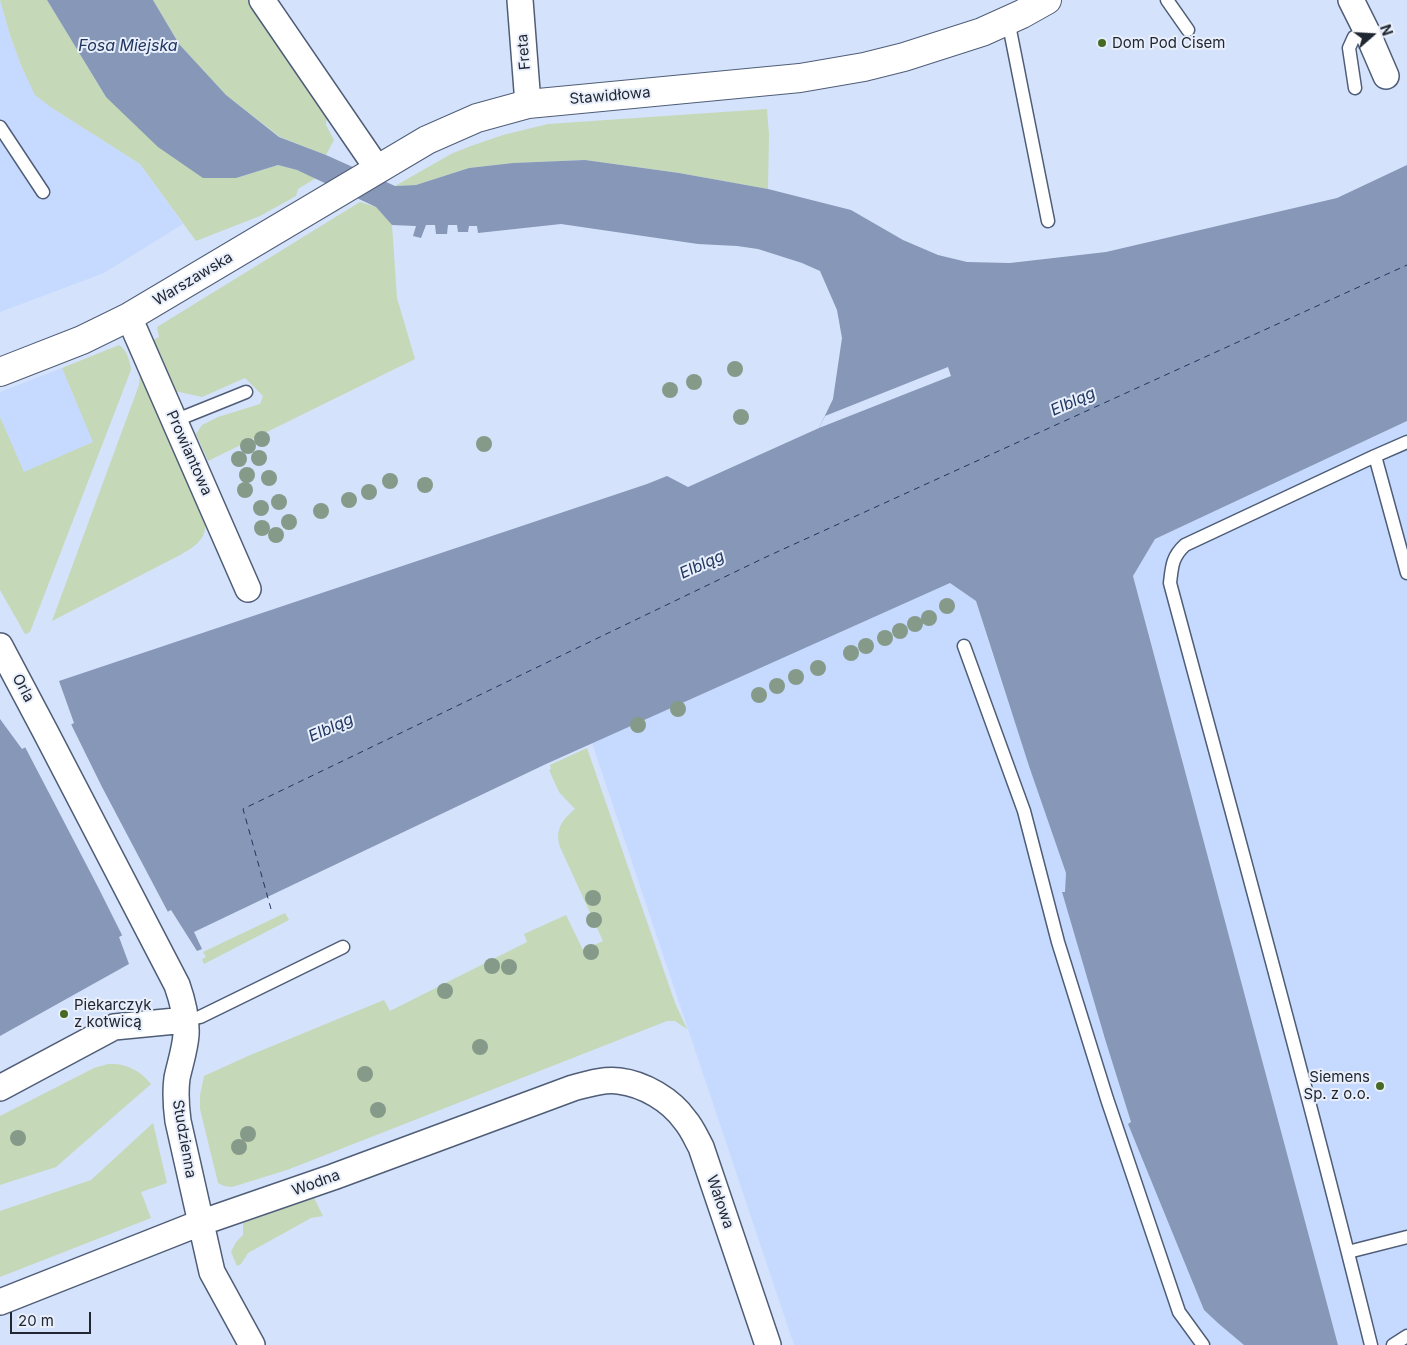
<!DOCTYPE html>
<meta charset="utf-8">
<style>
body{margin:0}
#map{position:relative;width:1407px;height:1345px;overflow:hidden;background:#d5e2fb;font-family:Inter,sans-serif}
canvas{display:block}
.north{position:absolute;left:1347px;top:10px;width:50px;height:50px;-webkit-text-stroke:4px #e8effb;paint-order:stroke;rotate:71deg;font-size:14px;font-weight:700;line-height:20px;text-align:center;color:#212732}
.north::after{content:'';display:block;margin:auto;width:18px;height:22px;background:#212732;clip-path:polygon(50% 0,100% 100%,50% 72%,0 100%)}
.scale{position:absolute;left:10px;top:1312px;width:81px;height:22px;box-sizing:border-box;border:2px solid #212732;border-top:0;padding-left:6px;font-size:15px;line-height:18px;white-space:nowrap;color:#212732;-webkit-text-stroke:4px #e8effb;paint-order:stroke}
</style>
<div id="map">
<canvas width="1407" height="1345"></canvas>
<div class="north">N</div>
<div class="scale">20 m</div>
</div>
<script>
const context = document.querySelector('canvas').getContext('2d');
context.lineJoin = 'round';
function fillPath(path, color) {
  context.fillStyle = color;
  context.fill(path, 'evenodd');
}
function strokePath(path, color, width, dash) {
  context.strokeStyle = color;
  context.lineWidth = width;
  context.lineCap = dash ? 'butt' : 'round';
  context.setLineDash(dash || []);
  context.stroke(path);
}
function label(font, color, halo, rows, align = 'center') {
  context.font = font + ' Inter,sans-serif';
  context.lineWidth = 4;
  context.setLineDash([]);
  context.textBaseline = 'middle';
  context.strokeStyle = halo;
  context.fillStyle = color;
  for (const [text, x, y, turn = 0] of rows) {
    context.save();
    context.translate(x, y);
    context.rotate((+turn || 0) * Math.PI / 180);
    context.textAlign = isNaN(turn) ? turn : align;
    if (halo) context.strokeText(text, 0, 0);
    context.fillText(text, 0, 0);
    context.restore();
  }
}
const built = new Path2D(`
 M0,0L10,35L21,65L52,108L140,164L183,224L104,273L0,312Z
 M62,368L94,442L24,473L0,417V392Z
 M1407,421V1345H1338L1133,575L1154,539Z
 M950,583L976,601L993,656L1066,873L1065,892H1062L1105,1039L1131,1122L1128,1124L1204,1310L1219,1324L1244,1345H794L592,743Z`);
const green = new Path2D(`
 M0,0H47L106,97L236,178L278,165L297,170L316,178L298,189L296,196L260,216L196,241L140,164L52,108L35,95L21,65L10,35Z
 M153,0H248L327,116L326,125L334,140L326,155L280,137L226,95L179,44Z
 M767,109L769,135L768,189L679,173L585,160L513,163L469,168L416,185L395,186L451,154L471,146L503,135L548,124Z
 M360,202L376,207L392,225L397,298L415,359L208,461L196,434L202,425L218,417L260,404L263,396L245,378L202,397L175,391L151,341L159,337L157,327Z
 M119,345C127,350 130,361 131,370L30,632L25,634L0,590V417L24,472L93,442L62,368Z
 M140,373L204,518C209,537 197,545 182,554L52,621L139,385Z
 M587,748L675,1003L687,1029L675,1021H667L287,1170L232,1187L224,1186L218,1183L200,1109V1095L204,1076L248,1056L384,1000L390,1011L527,942L524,934L566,915L583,950L603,941L560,847C555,830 561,821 575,809L559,792L549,770L551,769L550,765Z
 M285,913L289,920L204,964L202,959L206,957L203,952Z
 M108,1064C126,1063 140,1070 151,1084L56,1167L0,1185V1116L94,1068Z
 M153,1123L167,1183L141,1192L151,1218L0,1277V1211L91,1180Z
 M314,1198L323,1216L311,1218L248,1253L241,1264L237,1266L231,1252L236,1242L243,1235V1223Z`);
const water = new Path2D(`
 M47,0H153L179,44L226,95L279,137L326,155L395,186L416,185L469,168L513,163L585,160L679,173L768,189L851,210L903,240L938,255L967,262L1010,263L1106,252L1337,198L1407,165V421L1155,539L1133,576L1338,1345H1244L1219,1324L1204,1310L1128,1124L1131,1122L1105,1039L1062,892H1065L1066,873L1029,766L976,601L950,583L546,764L194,932L202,949L197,951L171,910L119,937L129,964L0,1036V719L22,749L74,723L59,681L647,484L667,476L688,487L819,428L833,399L842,338L837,310L820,271L802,263L758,249L737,246L698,244L561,224L478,233L477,226H469L468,232H458L457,225H448L447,234H436L435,225H426L421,238L413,236L416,226L392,225L376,207L297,170L278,165L236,178H203L158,147L106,97Z`);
const pier = new Path2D(`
 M948,367L951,376L819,428L825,416Z
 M70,722L102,787L169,914L123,937L98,887L24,745Z`);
const ferry = new Path2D(`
 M271,909L243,809L766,557L1407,265`);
const lane = new Path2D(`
 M1167,0L1188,30
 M1008,20L1048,221
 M1355,88L1349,48L1354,37L1367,32
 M0,127L43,192
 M174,421L246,392
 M1375,456L1407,442
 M964,646L1024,811L1058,942L1107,1099L1179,1312L1203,1345
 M186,1020L200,1017L343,947
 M1348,1252L1407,1237
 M1371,1345C1308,1090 1238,836 1170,583C1172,566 1172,557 1185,545L1375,456L1407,573
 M1393,1345L1407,1336`);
const street = new Path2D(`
 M262,0L377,168
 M520,0L528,104
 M1351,0L1367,32L1386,76
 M129,317L248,589
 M0,646L45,731L177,985C183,1002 187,1017 186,1035C185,1049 180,1064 177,1078C175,1093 176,1106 178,1121L212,1272L252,1345
 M0,1088L114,1027L186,1020
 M0,1302L200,1223L333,1177L573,1088C588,1084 604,1079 619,1081C644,1084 671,1100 685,1120C692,1128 696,1138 701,1147L768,1345`);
const secondary = new Path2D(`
 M0,372L82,340L129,317L427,140L477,118L528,104L800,78L864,67L904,57L982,32L1022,14L1047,0`);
const trees = [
 [735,369],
 [694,382],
 [670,390],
 [741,417],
 [262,439],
 [484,444],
 [248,446],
 [259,458],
 [239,459],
 [247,475],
 [269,478],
 [390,481],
 [425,485],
 [245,490],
 [369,492],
 [349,500],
 [279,502],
 [261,508],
 [321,511],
 [289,522],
 [262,528],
 [276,535],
 [947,606],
 [929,618],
 [915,624],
 [900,631],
 [885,638],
 [866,646],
 [851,653],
 [818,668],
 [796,677],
 [777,686],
 [759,695],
 [678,709],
 [638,725],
 [593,898],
 [594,920],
 [591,952],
 [492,966],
 [509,967],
 [445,991],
 [480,1047],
 [365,1074],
 [378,1110],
 [248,1134],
 [18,1138],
 [239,1147]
];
const markers = [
 [1102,43,5,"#466a23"],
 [64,1014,5,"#466a23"],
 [1380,1086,5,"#466a23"]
];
const poiNames = [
 ["Dom Pod Cisem",1112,43],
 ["Piekarczyk",74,1005],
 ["z kotwicą",74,1022],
 ["Siemens",1370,1077,"right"],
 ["Sp. z o.o.",1370,1094,"right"]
];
const streetNames = [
 ["Freta",524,52,-95],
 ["Stawidłowa",610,96,-5],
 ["Warszawska",193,279,-31],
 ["Prowiantowa",189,453,66],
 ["Orla",23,688,62],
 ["Studzienna",184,1139,80],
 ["Wodna",316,1183,-20],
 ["Wałowa",720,1202,71]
];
const waterNames = [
 ["Fosa Miejska",128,46],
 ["Elbląg",1073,402,-24],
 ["Elbląg",702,565,-24],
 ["Elbląg",331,728,-24]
];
fillPath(built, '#c6daff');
fillPath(green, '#c5d8b7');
fillPath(water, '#8697b7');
fillPath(pier, '#d5e2fb');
strokePath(ferry, '#203560', 1, [6, 5]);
strokePath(lane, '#4f5d77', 15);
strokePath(street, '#4f5d77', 28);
strokePath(secondary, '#4f5d77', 30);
strokePath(lane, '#fff', 12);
strokePath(street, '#fff', 25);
strokePath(secondary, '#fff', 28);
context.fillStyle = '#869a8a';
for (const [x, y] of trees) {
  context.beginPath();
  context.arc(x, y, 8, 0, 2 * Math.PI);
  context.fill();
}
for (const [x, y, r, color] of markers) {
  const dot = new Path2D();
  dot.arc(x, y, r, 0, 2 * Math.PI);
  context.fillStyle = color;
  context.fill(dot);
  strokePath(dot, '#e8effb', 2);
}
label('15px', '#212732', '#e8effb', poiNames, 'left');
label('15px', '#212732', '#e8effb', streetNames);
label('italic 16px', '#203560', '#e8effb', waterNames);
</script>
